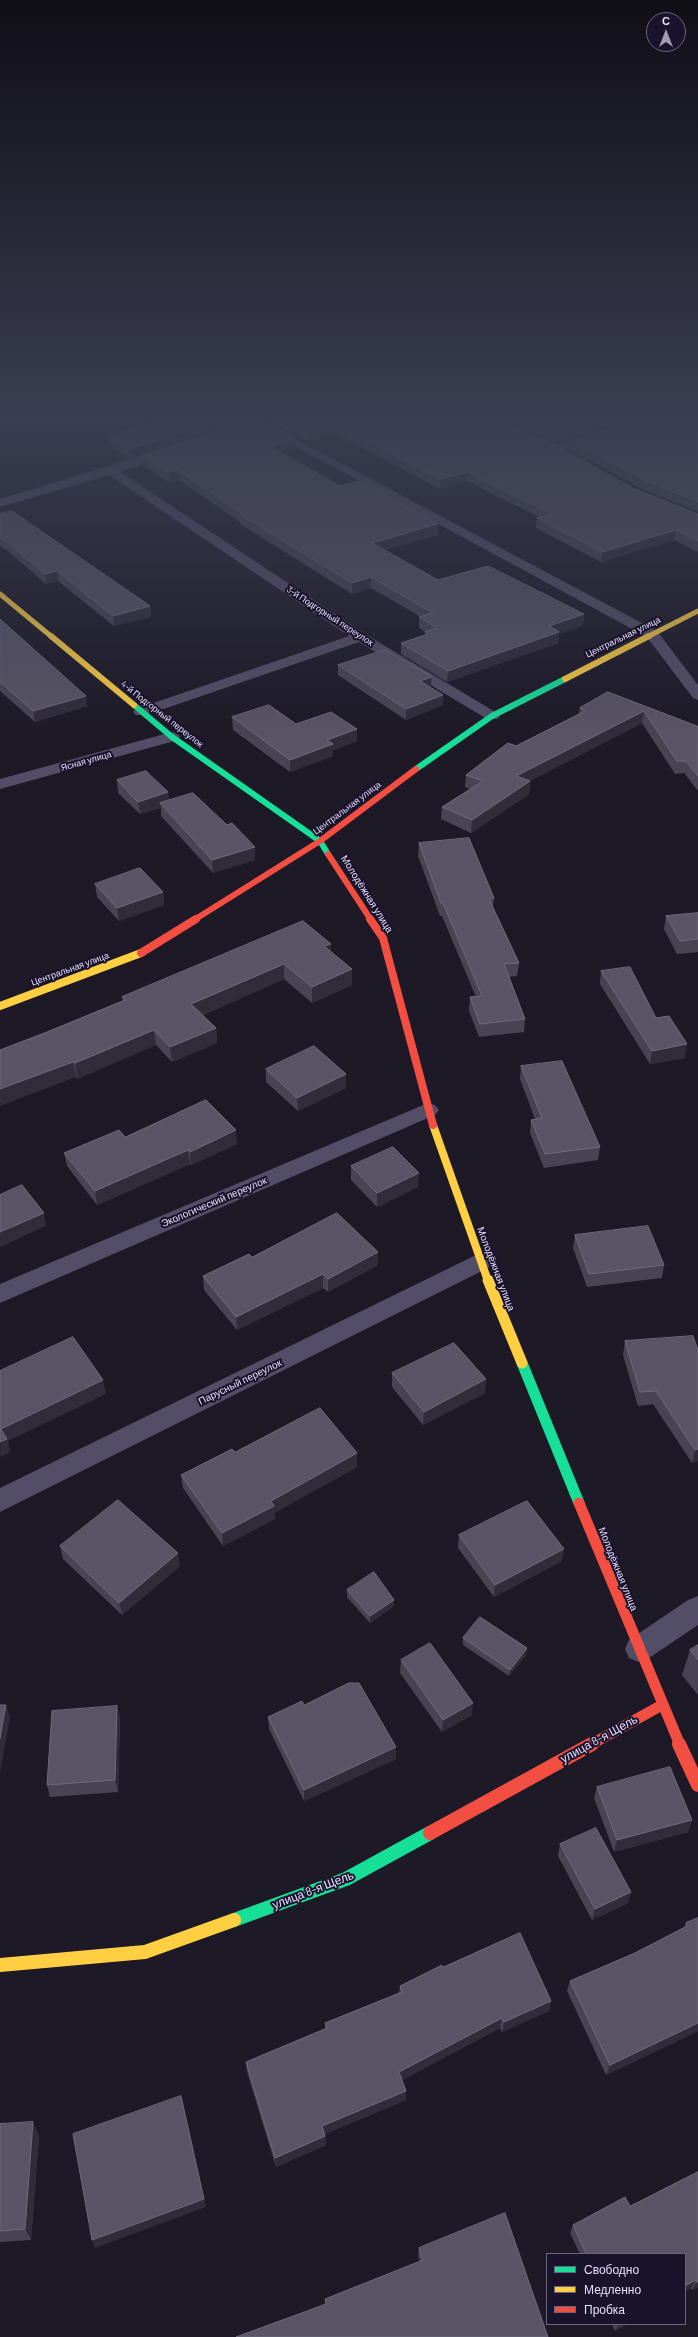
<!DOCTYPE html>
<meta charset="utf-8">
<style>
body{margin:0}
#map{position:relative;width:698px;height:2337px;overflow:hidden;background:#1d1926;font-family:Barlow,sans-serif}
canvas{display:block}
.legend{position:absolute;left:546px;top:2253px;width:140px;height:72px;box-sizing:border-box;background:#1a132c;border:1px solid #6c6580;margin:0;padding:5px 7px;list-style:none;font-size:12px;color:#e6dffe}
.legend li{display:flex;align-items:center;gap:8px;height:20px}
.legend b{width:20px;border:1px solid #6c6580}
.north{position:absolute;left:646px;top:12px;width:40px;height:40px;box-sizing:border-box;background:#1a132c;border:1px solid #6c6580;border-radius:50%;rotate:0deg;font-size:11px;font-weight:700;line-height:16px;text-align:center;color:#e6dffe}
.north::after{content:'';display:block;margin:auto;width:14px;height:18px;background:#a09ab2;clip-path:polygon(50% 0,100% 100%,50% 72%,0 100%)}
</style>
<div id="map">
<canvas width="698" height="2337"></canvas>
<ul class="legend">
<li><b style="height:5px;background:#16e098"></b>Свободно</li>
<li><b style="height:5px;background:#ffcf43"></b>Медленно</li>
<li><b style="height:5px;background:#f24e42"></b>Пробка</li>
</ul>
<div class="north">С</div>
</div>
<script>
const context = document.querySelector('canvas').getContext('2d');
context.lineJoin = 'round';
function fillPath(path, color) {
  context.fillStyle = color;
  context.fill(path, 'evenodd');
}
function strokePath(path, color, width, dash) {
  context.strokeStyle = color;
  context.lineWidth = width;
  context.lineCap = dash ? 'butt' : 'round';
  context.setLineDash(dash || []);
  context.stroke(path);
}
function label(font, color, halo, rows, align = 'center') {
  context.font = font + ' Barlow,sans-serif';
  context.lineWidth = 4;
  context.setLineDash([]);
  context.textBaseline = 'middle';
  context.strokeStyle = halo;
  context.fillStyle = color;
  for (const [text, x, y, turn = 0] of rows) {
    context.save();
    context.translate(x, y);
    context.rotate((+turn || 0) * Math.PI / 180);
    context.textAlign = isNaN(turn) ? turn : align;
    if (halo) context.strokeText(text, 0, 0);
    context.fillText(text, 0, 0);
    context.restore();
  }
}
const street = new Path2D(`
 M269,425L657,631L698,685V700L693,698L647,637L265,430L263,428Z
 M599,432L603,433L605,435L603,437L556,453L550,449L552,447Z
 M171,447L175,449L177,451L175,453L120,472L365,634L497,713L500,716L497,719H487L359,642L146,715H136L133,712L136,709L349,636L109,475L0,507V499Z
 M172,732L178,734L180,737L178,740L0,789V779Z
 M428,1103L435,1105L439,1110L435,1115L0,1303V1284Z
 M480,1253L488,1256L492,1262L488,1268L0,1512V1488Z
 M698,1596V1625L649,1658L639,1662L629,1658L625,1649L629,1640L688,1600Z`);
const fastFar2 = new Path2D(`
 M134,705L172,737L320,841L328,854
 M416,769L492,716L565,679`);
const fastFar1 = new Path2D(`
 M522,1363L579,1503`);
const fast = new Path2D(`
 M234,1920L346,1879L430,1833`);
const slowFar4 = new Path2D(`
 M0,594L52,637
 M647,637L698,611`);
const slowFar3 = new Path2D(`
 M51,636L134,705
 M565,679L649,636`);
const slowFar2 = new Path2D(`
 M0,1006L141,953
 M433,1125L488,1281`);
const slowFar1 = new Path2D(`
 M488,1280L522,1363`);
const slow = new Path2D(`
 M0,1965L145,1952L234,1920`);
const jamFar3 = new Path2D(`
 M328,854L371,920
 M194,920L320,841L416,769`);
const jamFar2 = new Path2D(`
 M370,919L383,938L433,1125
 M141,953L196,919`);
const jamFar1 = new Path2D(`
 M579,1503L680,1745
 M590,1745L662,1705`);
const jam = new Path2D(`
 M679,1744L698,1785
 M430,1833L592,1744`);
const wall = new Path2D(`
 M173,416H262L131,459L109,445L108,436Z
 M272,416H491L635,489L698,514V552L674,540L601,562L536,528L537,518L539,517L467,481L440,489L333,432L308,442L272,423Z
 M493,416H644L557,443Z
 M698,416V512L644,490L570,450L571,441Z
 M295,448L282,453L340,486L438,535L384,550L438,580L584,614L583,625L559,634L558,643L447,682L401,654V643L425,635V632L419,628V617H421L371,588L352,594L240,524V522L179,480L169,482L143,466L142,456Z
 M0,514L150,606L151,617L114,626L58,581L46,584L9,552L0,546Z
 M0,619L87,706L35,722L0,691Z
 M338,665L431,687L443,705L406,720L338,675Z
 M608,692L698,727V791L684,773L675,774L642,723L530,781L529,794L471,833L441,819L442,807L470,789L465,787L466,775L516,746L579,714L580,708Z
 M232,717L296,724L357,729V741L333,750V756L290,772L233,730Z
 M117,780L168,792L169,801L227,825L255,847V860L213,873L161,816V808L140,814L118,793Z
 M419,843L494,898L493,907L519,963L517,976L509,977L525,1019L524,1032L479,1037L469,1011L470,997H476L442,916H440L418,856Z
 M95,884L163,892L164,905L119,921L97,897Z
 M698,913V952L677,954L664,929L666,916Z
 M331,952L352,985L312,1003L284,979L203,1015L216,1028L217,1043L172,1062L156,1045L77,1079L47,1032L123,1001L122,997Z
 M601,971L656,1018L685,1058L650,1064L600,984Z
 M521,1066L600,1147L598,1160L544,1168L530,1133L531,1120L535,1119L520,1079Z
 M266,1069L346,1074V1088L298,1111L266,1082Z
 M125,1137L237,1144L191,1165L190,1164L97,1205L67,1166L64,1153Z
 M351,1166L418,1187L377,1207L351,1180Z
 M575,1235L664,1265L662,1278L587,1287L573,1248Z
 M252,1257L378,1265L328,1292L323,1288L237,1330L204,1290L203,1276Z
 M625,1341L698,1350V1461L692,1463L653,1404L638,1406L623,1355Z
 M392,1373L485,1393L423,1425L392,1387Z
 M357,1467L274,1513L275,1519L223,1546L183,1488L181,1475Z
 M459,1535L562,1561L494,1597L458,1548Z
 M60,1546L180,1566L122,1615L63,1559Z
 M347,1590L394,1606L370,1623L347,1597Z
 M463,1638L527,1648L526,1655L509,1676L463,1645Z
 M698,1645V1695L682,1675L690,1650Z
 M401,1660L472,1715L442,1732L400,1673Z
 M304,1705L396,1759L304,1801L269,1729L268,1717Z
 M117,1706L120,1719L118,1792L50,1797L47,1785Z
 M597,1787L692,1820L688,1832L614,1852L594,1798Z
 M560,1844L631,1892L628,1903L592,1920L558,1856Z
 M698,1918V2031L606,2075L567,1991L570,1981L635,1953L684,1928L686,1923Z
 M443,1967L551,2001L549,2011L502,2032L500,2028L402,2080L406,2091V2100L325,2134L326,2145L276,2167L247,2072L246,2062L325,2029V2023L399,1993L400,1986Z
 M0,2124L39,2135L31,2240L0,2242Z
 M698,2172V2287L692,2290L691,2288L685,2291V2254H580L570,2233L573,2225L630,2206Z
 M419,2248L548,2337L325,2305V2299L420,2262L418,2256Z
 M612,2324H627L615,2331Z`);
const shadedWall = new Path2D(`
 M233,416H262L131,459L130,449Z
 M616,416H644L557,443L558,434Z
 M333,423V432L308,442V433Z
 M295,438V448L272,457L271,447Z
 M178,470L179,480L169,482L168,472Z
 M468,472L467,481L440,489V479Z
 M438,524V535L372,554V543Z
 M676,530L674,540L601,562L602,552Z
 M57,571L58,581L46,584L45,574Z
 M371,577V588L352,594V583Z
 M150,606L151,617L114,626L113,616Z
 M584,614L583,625L559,634L558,643L447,682L448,671L549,626Z
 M432,677L431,687L420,691V681Z
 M443,695V705L406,720V709Z
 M86,696L87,706L35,722L33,711Z
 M644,711L642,723L515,789L516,776Z
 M357,729V741L333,750V756L290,772V760L327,740Z
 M530,781L529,794L471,833L472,820Z
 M168,792L169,805L160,803L161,808L140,814L138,802Z
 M255,847V860L213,873L212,860Z
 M163,892L164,905L119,921L117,908Z
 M331,944V959L324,946Z
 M284,964V979L193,1019L191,1004Z
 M352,969V985L312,1003V987Z
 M216,1028L217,1043L172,1062L170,1047Z
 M154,1030L156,1045L77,1079L75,1063Z
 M687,1044L685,1058L650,1064L652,1051Z
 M73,1062L76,1077L0,1106V1089Z
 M346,1074V1088L298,1111L297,1098Z
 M236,1130L237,1144L191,1165L190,1152Z
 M188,1150L190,1164L97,1205L95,1191Z
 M419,1173L418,1187L377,1207V1193Z
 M44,1213L46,1226L0,1247V1232Z
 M378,1252V1265L328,1292V1279Z
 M323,1274V1288L237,1330L236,1317Z
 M486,1379L485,1393L423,1425L424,1412Z
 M103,1380L106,1394L8,1441L10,1452L0,1457L1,1429Z
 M698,1449V1461L692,1463L695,1450Z
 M357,1453V1467L274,1513L275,1519L223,1546L222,1533L271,1501Z
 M564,1549L562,1561L494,1597L495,1585Z
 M178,1553L180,1566L122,1615L119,1603Z
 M394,1600V1606L370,1623V1616Z
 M527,1648L526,1655L509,1676L510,1670Z
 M473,1703L472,1715L442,1732L443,1720Z
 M6,1705L10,1717L0,1773V1738Z
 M117,1706L120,1719L118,1792L115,1780Z
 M396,1747V1759L304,1801V1790Z
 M692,1820L688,1832L614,1852L617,1840Z
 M631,1892L628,1903L592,1920L595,1909Z
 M551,2001L549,2011L502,2032L504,2022Z
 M502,2018L500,2028L399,2082V2072Z
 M698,2023V2031L606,2075L610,2065Z
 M406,2091V2100L322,2135V2126Z
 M181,2096L206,2207L95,2248L92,2240Z
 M33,2122L39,2135L31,2240L25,2229Z
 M325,2136L326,2145L276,2167L275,2158Z
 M696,2280L691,2288L685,2291V2286Z
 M697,2282H698V2287L692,2290Z
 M619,2324H627L615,2331Z`);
const building = new Path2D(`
 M173,416H233L130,449L108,436Z
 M276,416H491L552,443L635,489L698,514V541L676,530L602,552L537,518L552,514L468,472L440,479L333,423L308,433Z
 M515,416H616L558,434Z
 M649,416H698V502L645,480L571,441Z
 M257,418L295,438L271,447L340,486L359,481L438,524L372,543L438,580L488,566L584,614L549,626L559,632L448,671L401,643L428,634L425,632L437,628L419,617L433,613L371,577L352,583L240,514L242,513L178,470L168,472L142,456Z
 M12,511L150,606L113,616L57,571L45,574L7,542L0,537V514Z
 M0,619L86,696L33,711L0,682Z
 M385,650L432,677L420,681L443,695L406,709L338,665Z
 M608,692L697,726L698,727V776L686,761H677L644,711L516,776L530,781L472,820L442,807L483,781L466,775L508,743L516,746L585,711L580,708Z
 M269,705L296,724L331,712L357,729L327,740L333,744L290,760L232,717Z
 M146,771L168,792L138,802L117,780Z
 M193,793L227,825L232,823L255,847L212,860L160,803Z
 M469,838L494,898L489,899L519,963L504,964L525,1019L480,1024L470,997L482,996L443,903H441L419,843Z
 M140,868L163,892L117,908L95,884Z
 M698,913V939L680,941L666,916Z
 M303,921L331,944L324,946L352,969L312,987L284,964L191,1004L216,1028L170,1047L154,1030L75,1063L73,1062L0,1089V1050L47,1032L125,1000L122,997Z
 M630,967L656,1018L669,1016L687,1044L652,1051L601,971Z
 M314,1046L346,1074L297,1098L266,1069Z
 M562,1061L600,1147L545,1154L531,1120L542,1118L521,1066Z
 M206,1100L236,1130L190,1152L188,1150L95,1191L64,1153L119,1130L125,1137Z
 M393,1147L419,1173L377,1193L351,1166Z
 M22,1185L44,1213L0,1232V1195Z
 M337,1213L378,1252L328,1279L323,1274L236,1317L203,1276L249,1254L252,1257Z
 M648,1226L664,1265L589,1274L575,1235Z
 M693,1336L698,1350V1449L695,1450L656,1391L640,1392L625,1341Z
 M73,1337L103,1380L1,1429L7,1439L0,1442V1371Z
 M454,1343L486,1379L424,1412L392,1373Z
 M320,1408L357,1453L271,1501L274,1506L222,1533L181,1475L232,1449L235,1452Z
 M118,1500L178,1553L119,1603L60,1546Z
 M527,1501L564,1549L495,1585L459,1535Z
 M374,1572L394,1600L370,1616L347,1590Z
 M480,1617L527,1648L510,1670L463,1638Z
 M430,1643L473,1703L443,1720L401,1660Z
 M698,1645V1660L690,1650Z
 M349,1683H359L396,1747L304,1790L268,1717L302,1701L304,1705Z
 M0,1705H6L0,1738Z
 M117,1706L115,1780L47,1785L52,1711Z
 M670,1767L692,1820L617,1840L597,1787Z
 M596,1828L631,1892L595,1909L560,1844Z
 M698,1918V2023L610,2065L570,1981L635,1953L687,1926L686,1923Z
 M520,1933L551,2001L504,2022L502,2018L399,2072L406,2091L322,2126L325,2136L275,2158L246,2062L327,2028L325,2023L402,1992L400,1986L442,1965L443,1967Z
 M181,2096L204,2199L92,2240L73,2134Z
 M33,2122L25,2229L0,2231V2124Z
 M698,2172V2282H697L696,2280L685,2286V2254H586L573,2225L625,2197L630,2206Z
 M505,2213L548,2337H236L326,2304L325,2299L423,2260L419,2248Z`);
const farStreetnames = [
 ["3-й Подгорный переулок",330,616,33],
 ["Центральная улица",623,637,-26],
 ["4-й Подгорный переулок",162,714,38],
 ["Ясная улица",86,761,-16],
 ["Центральная улица",347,808,-37],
 ["Центральная улица",70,969,-20]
];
const streetNames = [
 ["Молодёжная улица",367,894,58],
 ["Экологический переулок",214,1202,-23],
 ["Молодёжная улица",496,1269,69],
 ["Парусный переулок",240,1382,-26],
 ["Молодёжная улица",618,1569,68]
];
const nearStreetnames = [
 ["улица 8-я Щель",599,1739,-29],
 ["улица 8-я Щель",313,1890,-21]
];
fillPath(street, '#534e67');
strokePath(fastFar2, '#16e098', 6);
strokePath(fastFar1, '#16e098', 11);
strokePath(fast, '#16e098', 14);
strokePath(slowFar4, '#ffcf43', 5);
strokePath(slowFar3, '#ffcf43', 6);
strokePath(slowFar2, '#ffcf43', 8);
strokePath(slowFar1, '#ffcf43', 11);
strokePath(slow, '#ffcf43', 14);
strokePath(jamFar3, '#f24e42', 6);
strokePath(jamFar2, '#f24e42', 8);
strokePath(jamFar1, '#f24e42', 11);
strokePath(jam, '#f24e42', 14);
fillPath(wall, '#484454');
fillPath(shadedWall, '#302c3a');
fillPath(building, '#595466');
strokePath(building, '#6f6a7e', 1);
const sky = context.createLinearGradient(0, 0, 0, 743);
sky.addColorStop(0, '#100e15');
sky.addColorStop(0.56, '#3a3e52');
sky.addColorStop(1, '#3a3e5200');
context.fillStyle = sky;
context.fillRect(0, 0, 698, 743);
label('9px', '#e6dffe', '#1a132c', farStreetnames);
label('10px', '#e6dffe', '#1a132c', streetNames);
label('12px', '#e6dffe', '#1a132c', nearStreetnames);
</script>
